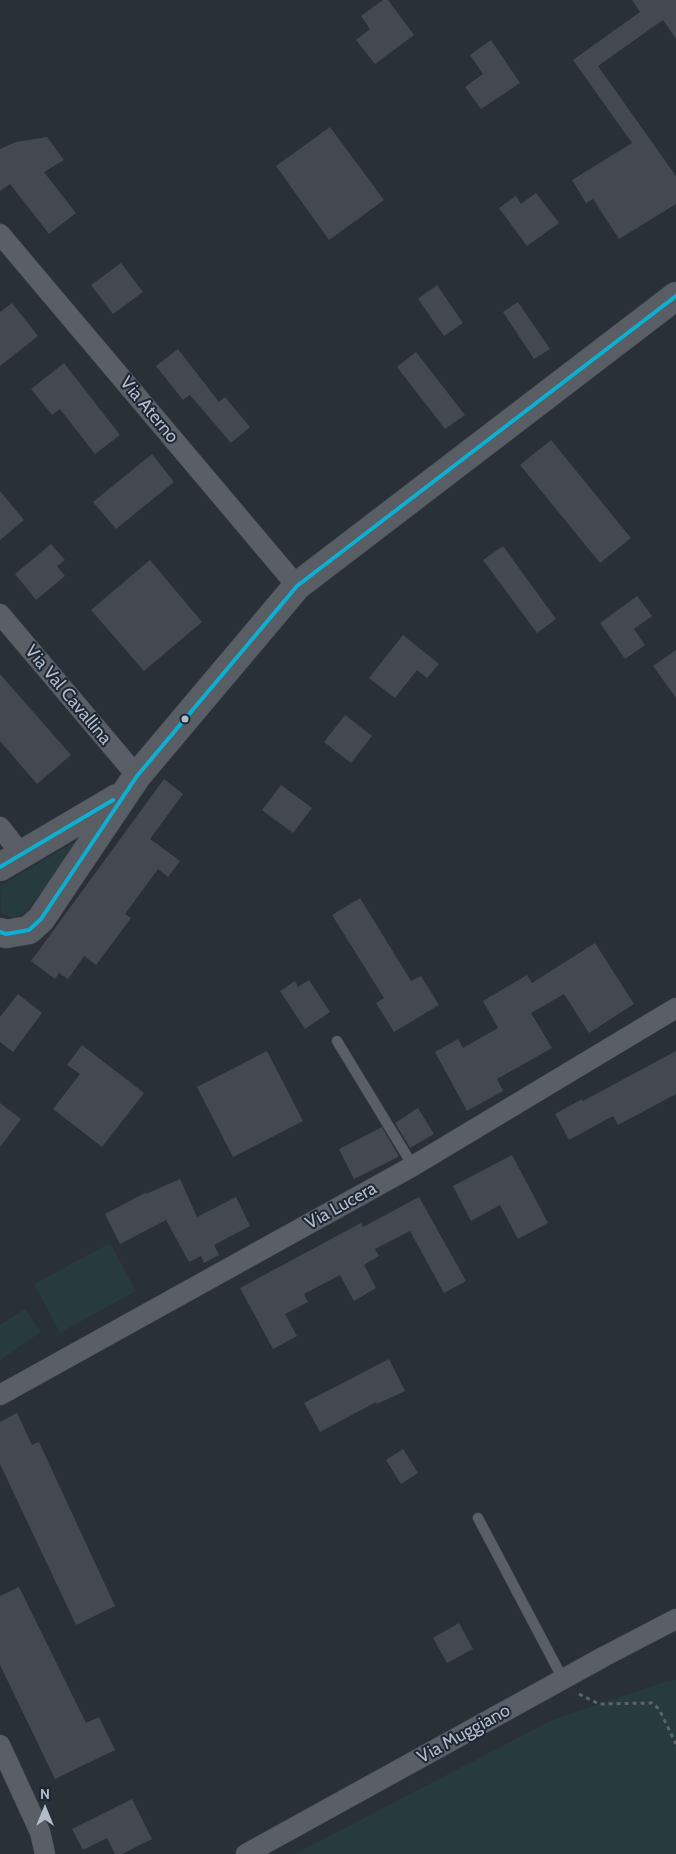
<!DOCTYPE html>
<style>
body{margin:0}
#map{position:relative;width:676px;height:1854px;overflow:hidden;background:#2a3038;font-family:Cabin,sans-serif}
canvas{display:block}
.north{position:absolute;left:20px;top:1784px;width:50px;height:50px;-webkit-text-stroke:4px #1d2633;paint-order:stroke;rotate:0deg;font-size:14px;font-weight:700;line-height:20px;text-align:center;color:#b4bcc9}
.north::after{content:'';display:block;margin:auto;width:18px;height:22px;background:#b4bcc9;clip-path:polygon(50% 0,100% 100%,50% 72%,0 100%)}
</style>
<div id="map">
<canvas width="676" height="1854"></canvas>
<div class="north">N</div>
</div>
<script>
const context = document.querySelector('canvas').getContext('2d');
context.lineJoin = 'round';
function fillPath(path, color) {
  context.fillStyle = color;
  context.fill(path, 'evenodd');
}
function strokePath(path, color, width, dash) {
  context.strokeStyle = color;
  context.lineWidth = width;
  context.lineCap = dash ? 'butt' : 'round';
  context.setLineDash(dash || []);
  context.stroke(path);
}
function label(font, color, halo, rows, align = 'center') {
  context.font = font + ' Cabin,sans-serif';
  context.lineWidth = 4;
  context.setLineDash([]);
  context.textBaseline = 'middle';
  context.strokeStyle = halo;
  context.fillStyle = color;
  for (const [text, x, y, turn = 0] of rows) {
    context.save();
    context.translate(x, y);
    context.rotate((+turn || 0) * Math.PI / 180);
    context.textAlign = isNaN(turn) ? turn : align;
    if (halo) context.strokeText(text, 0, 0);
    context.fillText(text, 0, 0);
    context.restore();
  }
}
const green = new Path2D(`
 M74,842H76L77,846L26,912L14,918L1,914L0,886Z
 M110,1243L136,1291L60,1333L34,1284Z
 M25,1309L41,1332L0,1360V1325Z
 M676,1680V1854H295L552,1720L664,1682Z`);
const building = new Path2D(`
 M383,0H388L414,35L375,64L356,40L370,29L361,16Z
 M632,0H676V39L663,20L598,66L676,176V204L619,239L593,199L586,203L572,180L632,143L573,60L640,12Z
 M491,40L520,83L481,109L465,87L483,74L470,55Z
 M330,127L384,200L329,240L276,166Z
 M47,137L64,160L44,172L76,213L49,234L10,184L0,191V149L16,142Z
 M536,193L559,223L527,246L499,208L516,196L521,204Z
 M121,263L143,292L113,314L91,285Z
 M437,285L463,323L444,336L418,299Z
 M518,302L550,349L534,359L503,312Z
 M12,303L38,336L0,366V312Z
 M178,349L219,402L225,397L250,427L231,443L190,395L183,400L156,366Z
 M416,352L465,415L445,429L397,367Z
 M64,363L120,435L95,454L60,409L52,415L31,389Z
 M551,440L631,538L600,563L520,465Z
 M152,454L174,482L116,529L93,502Z
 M0,491L24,520L0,540Z
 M51,544L65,560L57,566L65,576L36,600L15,574Z
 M503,546L556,619L537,633L483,560Z
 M150,560L202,622L144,671L91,610Z
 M637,596L652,616L634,629L645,645L625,659L600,623Z
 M403,635L439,664L427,678L417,670L395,698L369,678Z
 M676,650V698L653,666Z
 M0,674L71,755L37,784L0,741Z
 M345,715L372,736L351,763L324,742Z
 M164,779L183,794L150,839L180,861L168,877L158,869L125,914L131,918L96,965L84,956L68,979L59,973L55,979L31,961Z
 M281,785L312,808L293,833L262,810Z
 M360,898L411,981L421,976L439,1005L394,1032L376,1003L384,998L332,915Z
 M595,943L634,1004L589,1033L564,994L531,1013L552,1048L497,1079L503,1091L467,1111L435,1052L458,1039L463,1048L498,1028L483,1001L527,975L532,983Z
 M309,980L330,1012L305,1029L280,991L295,981L298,987Z
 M18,994L42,1013L13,1052L0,1042V1017Z
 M82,1045L144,1093L102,1147L53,1109L80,1074L67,1065Z
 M267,1051L303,1121L233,1157L197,1087Z
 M676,1051V1094L618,1125L613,1116L569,1140L555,1114L582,1099L583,1101Z
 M0,1103L21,1119L0,1147Z
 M418,1108L434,1134L410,1148L395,1123Z
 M382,1127L398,1155V1157L354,1179L339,1149Z
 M512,1155L548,1223L518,1239L500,1205L471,1221L453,1186Z
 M180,1179L197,1217L236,1197L250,1226L214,1245L219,1255L204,1263L201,1256L189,1262L166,1220L120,1244L105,1214L145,1193L146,1194Z
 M419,1197L466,1281L444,1293L410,1231L375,1249L379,1256L364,1265L376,1288L354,1301L340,1275L304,1294L308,1302L285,1314L297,1336L273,1349L240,1288L361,1223L363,1227Z
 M389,1359L405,1391L377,1404L376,1402L320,1432L304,1403Z
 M17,1413L32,1445L39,1442L115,1606L76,1625L0,1464V1422Z
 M403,1449L418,1473L401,1484L386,1460Z
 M19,1587L86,1723L99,1717L115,1750L55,1779L0,1665V1596Z
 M459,1623L473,1649L447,1663L433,1638Z
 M132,1799L152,1839L122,1854H115L107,1838L83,1850L72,1829Z`);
const path = new Path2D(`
 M579,1694L599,1704L652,1703L659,1709L676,1744`);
const lane = new Path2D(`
 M337,1041L413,1166
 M478,1518L563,1679`);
const street = new Path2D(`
 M0,234L297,586
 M0,614L137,776
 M0,827L21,854
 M0,1395L413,1166L676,1008
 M0,1745L40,1832L45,1854
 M246,1854L605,1656L676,1619`);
const secondary = new Path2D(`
 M0,867L117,798
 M0,932L6,934L29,930L41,919L137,776L297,586L676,296`);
const bus1 = new Path2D(`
 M0,867L113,800
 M0,932L6,934L29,930L41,919L137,776L297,586L676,296`);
const markers = [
 [185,719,4.5,"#b4bcc9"]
];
const streetNames = [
 ["Via Aterno",149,410,50],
 ["Via Val Cavallina",68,695,50],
 ["Via Lucera",341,1206,-29],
 ["Via Muggiano",464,1734,-29]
];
fillPath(green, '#273a3e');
fillPath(building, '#444950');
strokePath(lane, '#484c53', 11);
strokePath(street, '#484c53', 21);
strokePath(secondary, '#484c53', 29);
strokePath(path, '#5d636a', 3, [4, 4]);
strokePath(lane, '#5a5e66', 10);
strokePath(street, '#5a5e66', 20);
strokePath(secondary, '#595d64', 28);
strokePath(bus1, '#0dafd3', 4);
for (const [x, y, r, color] of markers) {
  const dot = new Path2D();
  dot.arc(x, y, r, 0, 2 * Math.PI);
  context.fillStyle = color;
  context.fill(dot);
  strokePath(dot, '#1d2633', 2);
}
label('18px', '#b4bcc9', '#1d2633', streetNames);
</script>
